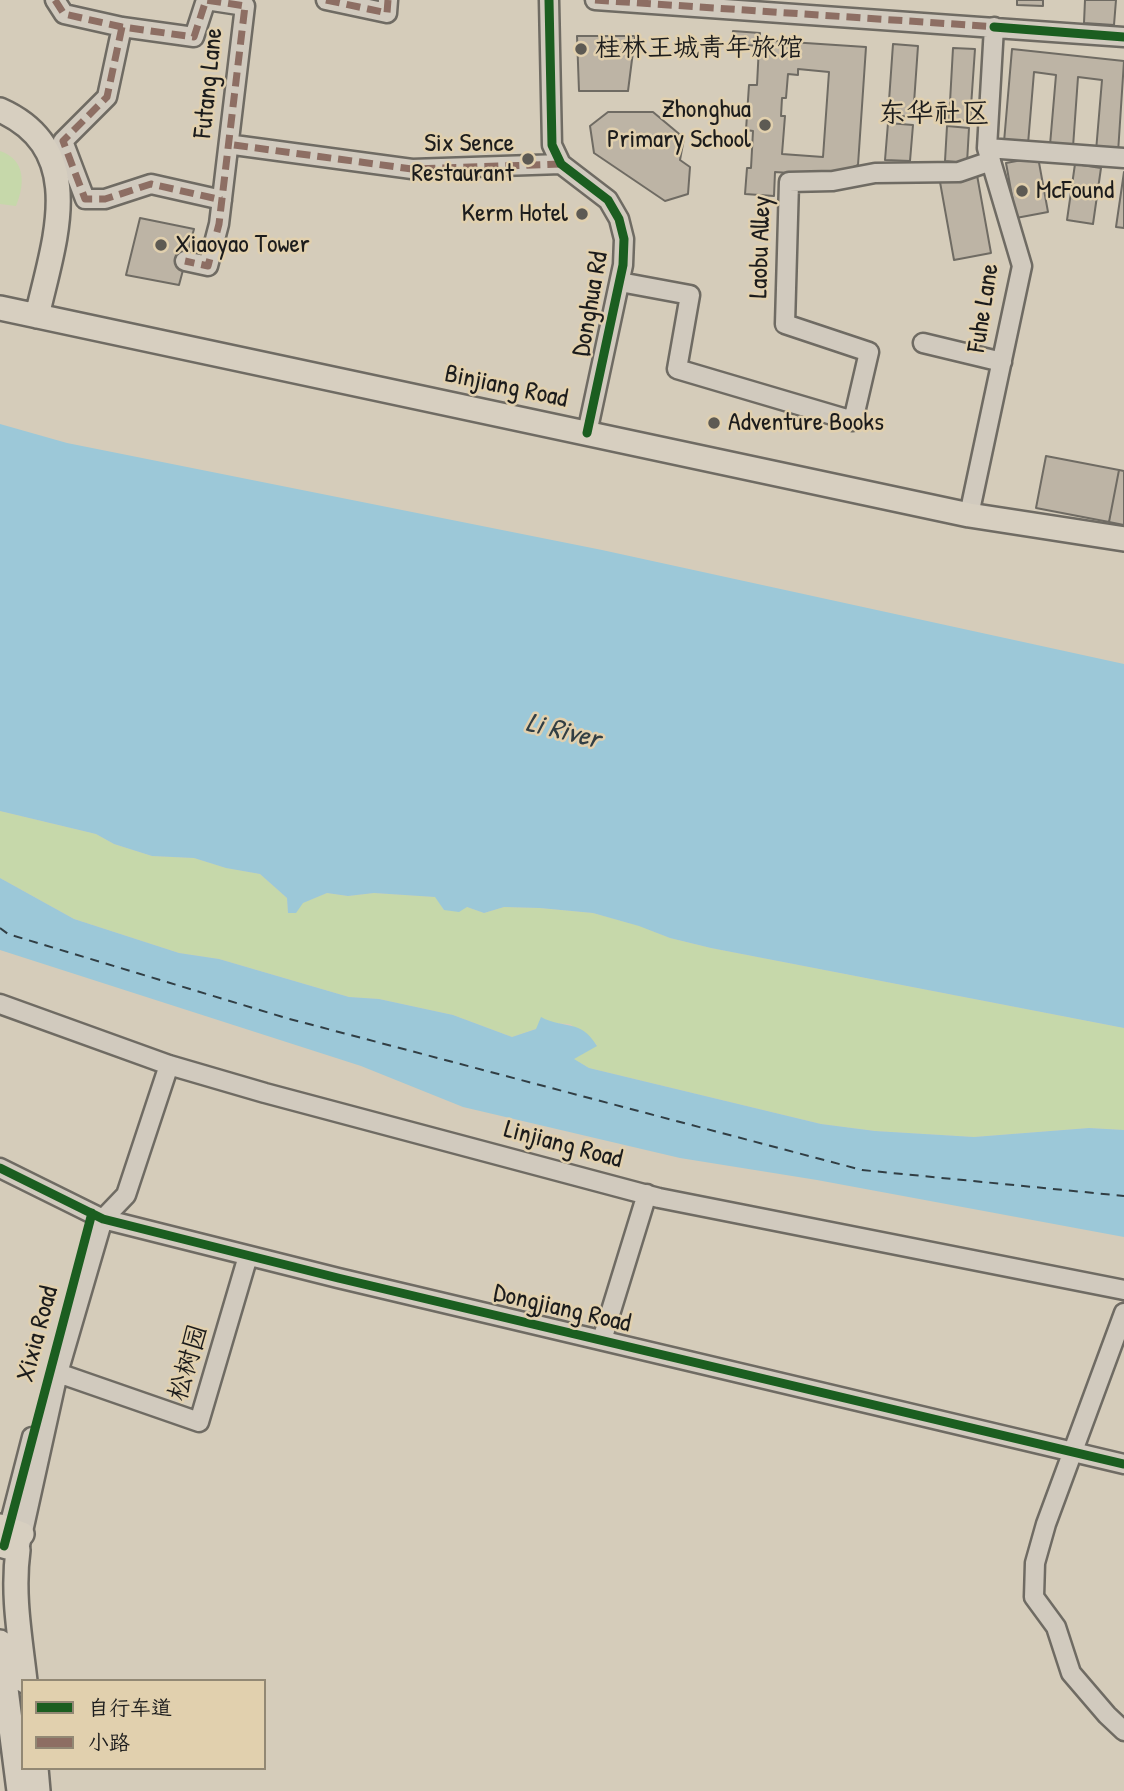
<!DOCTYPE html>
<meta charset="utf-8">
<style>
body{margin:0}
#map{position:relative;width:1124px;height:1791px;overflow:hidden;background:#d5ccba;font-family:"Patrick Hand","LXGW WenKai TC",sans-serif}
canvas{display:block}
.legend{position:absolute;left:21px;top:1679px;width:245px;height:91px;box-sizing:border-box;background:#e1d0ae;border:2px solid #928874;margin:0;padding:9px 12px;list-style:none;font-size:21px;color:#1c1c1c}
.legend li{display:flex;align-items:center;gap:14px;height:35px}
.legend b{width:35px;border:2px solid #928874}
</style>
<div id="map">
<canvas width="1124" height="1791"></canvas>
<ul class="legend">
<li><b style="height:9px;background:#1b5e20"></b>自行车道</li>
<li><b style="height:9px;background:#8d6e63"></b>小路</li>
</ul>
</div>
<script>
const context = document.querySelector('canvas').getContext('2d');
context.lineJoin = 'round';
function fillPath(path, color) {
  context.fillStyle = color;
  context.fill(path, 'evenodd');
}
function strokePath(path, color, width, dash) {
  context.strokeStyle = color;
  context.lineWidth = width;
  context.lineCap = dash ? 'butt' : 'round';
  context.setLineDash(dash || []);
  context.stroke(path);
}
function label(font, color, halo, rows, align = 'center') {
  context.font = font + ' "Patrick Hand","LXGW WenKai TC",sans-serif';
  context.lineWidth = 5;
  context.setLineDash([]);
  context.textBaseline = 'middle';
  context.strokeStyle = halo;
  context.fillStyle = color;
  for (const [text, x, y, turn = 0] of rows) {
    context.save();
    context.translate(x, y);
    context.rotate((+turn || 0) * Math.PI / 180);
    context.textAlign = isNaN(turn) ? turn : align;
    if (halo) context.strokeText(text, 0, 0);
    context.fillText(text, 0, 0);
    context.restore();
  }
}
const green = new Path2D(`
 M0,151C26,160 25,184 16,206L0,204Z
 M0,811L96,834L114,844L152,856L194,858L227,868L260,874L287,898L288,913L302,903L327,893L348,896L374,893L436,897L444,910L467,907L484,913L504,907L540,908L593,913L640,926L670,938L711,948L1124,1028V1130L1089,1128L974,1137L875,1131L821,1124L589,1068L573,1059L597,1045L570,1024L553,1023L512,1037L453,1015L379,999L349,997L219,959L179,953L74,919L0,878Z`);
const water = new Path2D(`
 M0,424L67,443L602,550L1124,664V1028L711,948L670,938L639,926L593,913L540,908L504,907L484,913L467,907L459,912L444,910L435,897L374,893L348,896L327,893L303,903L296,913H288L287,898L260,874L226,868L194,858L152,856L114,844L96,834L0,811Z
 M0,878L74,919L179,953L219,959L349,997L379,999L453,1015L512,1037L536,1029L541,1017C565,1030 580,1018 597,1046L574,1059L589,1068L821,1124L875,1131L974,1137L1089,1128L1124,1130V1237L817,1180L680,1158L463,1107L361,1066L0,950Z`);
const ferry = new Path2D(`
 M0,928L8,934L286,1018L862,1170L1124,1196`);
const building = new Path2D(`
 M1017,0H1043V6L1017,5Z
 M1085,0H1116L1114,25L1084,23Z
 M733,31L760,33V40L866,47L858,165L833,176L775,172L774,196L745,194L747,168H751L753,131L746,130L749,85H757L759,46L732,44ZM798,69L829,72L823,157L782,154L785,116H781L782,98H786L788,74L798,75Z
 M577,36H635L628,91H579Z
 M893,44L918,46L913,117L888,115Z
 M953,48L975,49L970,121L949,120Z
 M1012,49L1124,61L1118,153L1096,151L1102,80L1078,77L1073,147L1050,145L1056,75L1034,72L1028,144L1004,142Z
 M608,112H653L684,138L680,160L690,167L688,194L665,201L594,153L590,126Z
 M888,123L913,125L910,161L885,160Z
 M947,126L969,128L967,163L945,161Z
 M1038,157L1048,212L1016,218L1006,163Z
 M1075,164L1101,168L1093,224L1067,220Z
 M1124,172V228L1116,227Z
 M977,175L991,253L954,260L940,182Z
 M140,218L194,229L179,285L126,275Z
 M1046,456L1119,470L1109,522L1036,508Z
 M1119,470L1124,471V525L1109,522Z`);
const minor = new Path2D(`
 M55,0L64,14L122,27L194,37L206,0L245,6L219,224L208,266L185,261
 M326,0L387,13L388,0
 M549,0L552,145L561,164L608,200L619,219L624,239L623,265L587,433
 M595,0L1124,37
 M122,27L107,97L63,141L85,199H105L151,184L222,200
 M234,145L412,169L561,164
 M987,148L1124,158
 M620,282L690,295L677,369L853,421L869,352L785,324L789,182L833,181L875,173L959,172L991,161
 M923,343L1002,362
 M969,515L1022,266L987,148L994,27
 M0,1004L169,1065L265,1093L659,1198L1124,1290
 M0,1168L103,1219L338,1278L1124,1464
 M1124,1313L1046,1524L1035,1563L1034,1597L1056,1627L1071,1673L1107,1715L1124,1731
 M602,1340L647,1194
 M58,1373L199,1422L248,1256
 M5,1542L32,1437
 M20,1545L58,1373L103,1219L126,1195L169,1065`);
const major = new Path2D(`
 M0,110C90,150 53,244 37,316
 M0,308L969,515L1124,539
 M0,1526L22,1534
 M0,1545L18,1550C12,1594 20,1637 25,1681
 M0,1642L19,1791
 M36,1768L38,1791`);
const quiet = new Path2D(`
 M55,0L64,14L122,27L194,37L206,0L245,6L219,224L208,266L185,261
 M326,0L387,13L388,0
 M595,0L998,27
 M122,27L107,97L63,141L85,199H105L151,184L222,200
 M234,145L412,169L561,164`);
const cycleway = new Path2D(`
 M549,0L552,145L561,164L608,200L619,219L624,239L623,265L587,433
 M994,27L1124,37
 M0,1168L103,1219L338,1278L1124,1464
 M4,1546L92,1213`);
const markers = [
 [581,49,7,"#5d5a53"],
 [765,125,7,"#5d5a53"],
 [528,159,7,"#5d5a53"],
 [1022,191,7,"#5d5a53"],
 [582,214,7,"#5d5a53"],
 [161,245,7,"#5d5a53"],
 [714,423,7,"#5d5a53"]
];
const poiNames = [
 ["桂林王城青年旅馆",595,49],
 ["Zhonghua",751,110,"right"],
 ["Primary School",751,140,"right"],
 ["Six Sence",514,144,"right"],
 ["Restaurant",514,174,"right"],
 ["McFound",1036,191],
 ["Kerm Hotel",568,214,"right"],
 ["Xiaoyao Tower",175,245],
 ["Adventure Books",728,423]
];
const streetNames = [
 ["Futang Lane",209,83,-84],
 ["Laobu Alley",761,247,-88],
 ["Donghua Rd",591,304,-80],
 ["Fuhe Lane",984,308,-81],
 ["Binjiang Road",506,387,12],
 ["Linjiang Road",563,1145,15],
 ["Dongjiang Road",562,1309,13],
 ["Xixia Road",38,1334,-75],
 ["松树园",189,1363,-73]
];
const neighbourhoodNames = [
 ["东华社区",934,115]
];
const waterNames = [
 ["Li River",563,732,14]
];
fillPath(green, '#c6d8aa');
fillPath(water, '#9cc8d8');
strokePath(ferry, '#313e44', 2, [9, 7]);
fillPath(building, '#bdb4a5');
strokePath(building, '#6f6b63', 2);
strokePath(minor, '#6f6b63', 23);
strokePath(major, '#6f6b63', 28);
strokePath(minor, '#d1cabe', 18);
strokePath(major, '#d7cfc0', 23);
strokePath(quiet, '#8d6e63', 7, [14, 7]);
strokePath(cycleway, '#1b5e20', 9);
for (const [x, y, r, color] of markers) {
  const dot = new Path2D();
  dot.arc(x, y, r, 0, 2 * Math.PI);
  context.fillStyle = color;
  context.fill(dot);
  strokePath(dot, '#e1d0ae', 2.5);
}
label('26px', '#1c1c1c', '#e1d0ae', poiNames, 'left');
label('26px', '#1c1c1c', '#e1d0ae', streetNames);
label('28px', '#1c1c1c', '#e1d0ae', neighbourhoodNames);
label('italic 28px', '#313e44', '#e1d0ae', waterNames);
</script>
